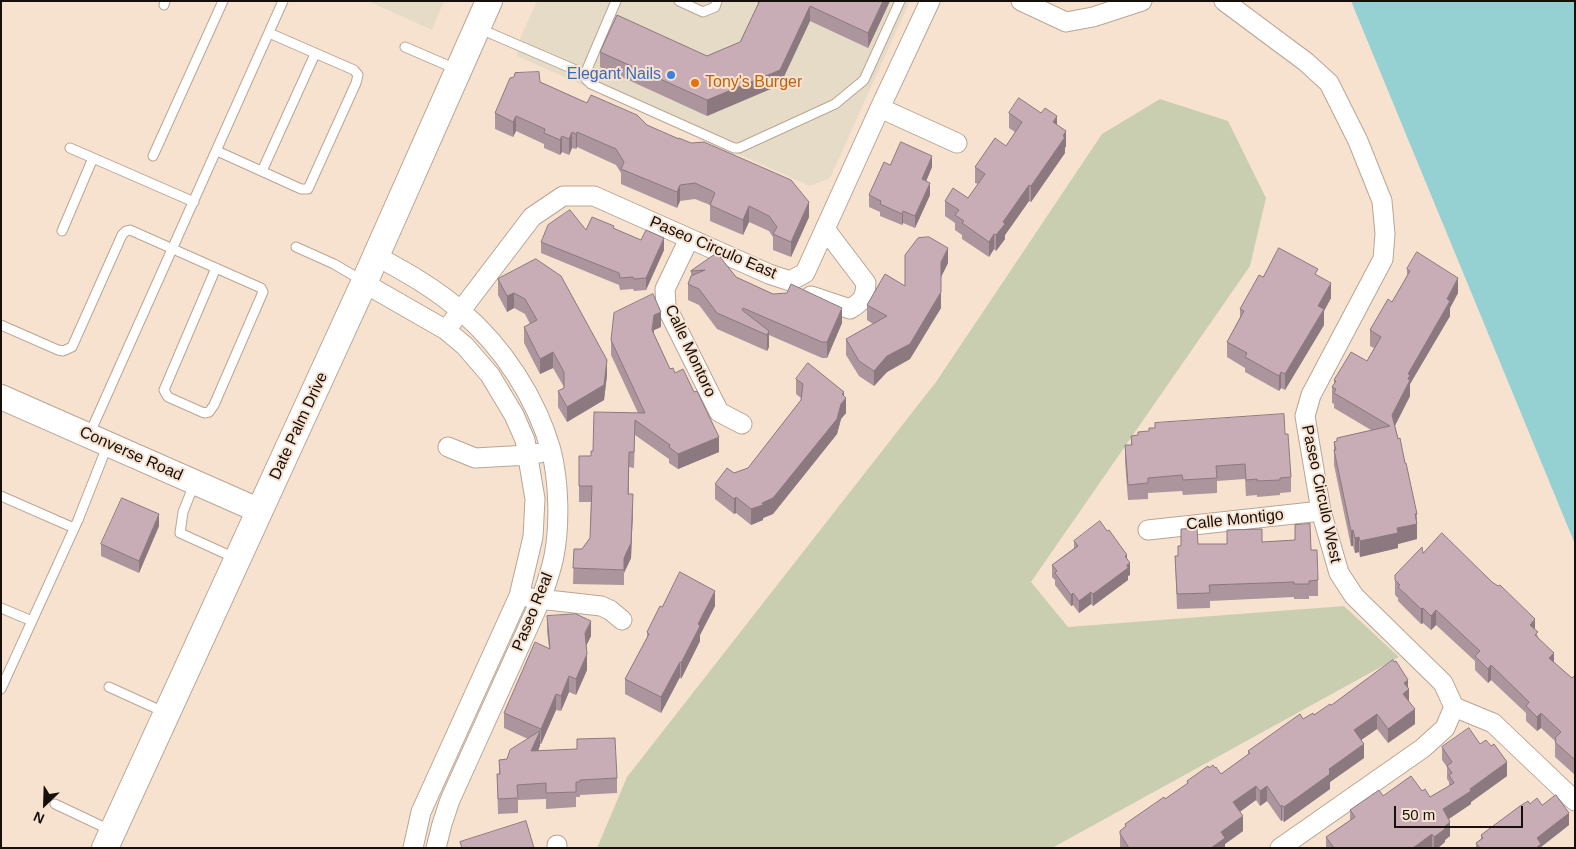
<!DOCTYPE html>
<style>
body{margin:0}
#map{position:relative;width:1576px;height:849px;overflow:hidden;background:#f7e2d0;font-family:Helvetica,sans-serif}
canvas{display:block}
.frame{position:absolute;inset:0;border:2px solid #160f0a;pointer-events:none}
.north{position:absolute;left:20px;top:779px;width:50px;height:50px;-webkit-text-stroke:4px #f7e2d0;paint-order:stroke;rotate:204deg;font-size:14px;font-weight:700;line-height:20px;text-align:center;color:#160f0a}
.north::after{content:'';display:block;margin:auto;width:18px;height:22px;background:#160f0a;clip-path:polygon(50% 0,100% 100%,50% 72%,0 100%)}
.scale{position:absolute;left:1394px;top:806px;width:129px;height:22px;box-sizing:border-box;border:2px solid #160f0a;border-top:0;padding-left:6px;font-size:15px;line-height:18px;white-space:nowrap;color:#160f0a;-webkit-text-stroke:4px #f7e2d0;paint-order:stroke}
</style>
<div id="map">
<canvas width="1576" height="849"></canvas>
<div class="frame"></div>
<div class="north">N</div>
<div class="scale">50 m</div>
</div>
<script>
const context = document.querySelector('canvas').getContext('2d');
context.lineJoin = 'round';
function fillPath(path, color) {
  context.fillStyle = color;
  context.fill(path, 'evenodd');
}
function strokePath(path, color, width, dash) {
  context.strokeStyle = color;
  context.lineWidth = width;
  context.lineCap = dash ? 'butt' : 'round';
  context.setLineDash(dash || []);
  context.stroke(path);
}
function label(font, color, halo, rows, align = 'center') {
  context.font = font + ' Helvetica,sans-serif';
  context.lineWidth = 4;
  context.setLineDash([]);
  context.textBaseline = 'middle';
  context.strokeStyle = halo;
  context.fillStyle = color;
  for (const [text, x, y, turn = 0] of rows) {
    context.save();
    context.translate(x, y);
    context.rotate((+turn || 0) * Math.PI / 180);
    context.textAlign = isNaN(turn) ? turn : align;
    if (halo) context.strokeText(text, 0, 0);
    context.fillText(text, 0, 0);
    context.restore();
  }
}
const commercial = new Path2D(`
 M368,1H444L432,30Z
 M537,1H910L830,178L810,186L517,56L521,36Z`);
const green = new Path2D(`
 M1160,99L1228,121L1266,198L1250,266L1031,582L1068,627L1344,606L1399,657L1052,848H597L627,777L936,382L1102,134Z`);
const water = new Path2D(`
 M1351,1H1575V544Z`);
const service = new Path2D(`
 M679,1L703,12L715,7L717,1
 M164,5L165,1
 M478,28L585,74L616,1
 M405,47L456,69
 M585,74L586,79L591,84L734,148H739L835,104L864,80L900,1
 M70,148L93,158
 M217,151L301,189H308L356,83L358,75L354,70L269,33
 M153,156L223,1
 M262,171L315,54
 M62,231L93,158L194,202
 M296,247L334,264L363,281
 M1,325L58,350L63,351L72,347L122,235L126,231L130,230L261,288L263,292L214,405L209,412L204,413L168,397L164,390L216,268
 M89,435L283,1
 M195,482L183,512L180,533L235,558
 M1,496L74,528
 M1,608L32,621
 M109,687L166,713
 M1,689L78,520L108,444
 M55,804L110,830`);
const minor = new Path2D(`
 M1021,1L1066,22L1093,17L1142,1
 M1224,1L1306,62L1329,83L1358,141L1382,201L1385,234L1383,259L1311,395L1305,416L1321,511L1339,573L1354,596L1443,683L1454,707L1445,728L1423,748L1280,848
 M880,108L957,143
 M689,239L665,289L666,306L719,412L742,424
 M376,256C406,272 436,289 462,312C503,347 536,398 551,450C559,481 560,525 554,556C551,571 546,585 541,599L450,800L442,824L436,848
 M364,283L446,330L465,346L490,375L514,415L525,440L535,499L533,537L519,596L421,812L413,848
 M811,296L850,309C863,301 865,298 866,283L825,229
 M446,330L532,217L563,196H594L769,274L790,281L805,273L880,108L930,1
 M448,447L475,458L528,455L540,453
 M1148,530L1321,511
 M530,598L601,606L610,610L622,620
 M1454,707L1493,723L1575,801
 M557,848V845`);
const tertiary = new Path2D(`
 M1,397L260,511`);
const secondary = new Path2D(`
 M105,848L364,283L489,1`);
const wall = new Path2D(`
 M755,1H890L868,48L810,21L780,85L707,116L600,67V52L707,56L740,42L759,3Z
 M540,82L587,103L647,125L809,217L791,257L773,250V237L769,231L749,222L743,235L710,221V205L695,199L680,201L677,208L621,184V173L616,165L577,147L576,149L572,148L569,155L562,152L560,155L544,148V144L516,131L513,137L495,129V113Z
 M1009,113L1057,125L1066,146L1065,148V153L1031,202L1029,201L1005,235V239L996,251L994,249L989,257L962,239V235L955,230V223L945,216V201L968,198L978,184L975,183V167L1006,146L1015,132L1009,128Z
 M890,165L932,167L926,181L930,195L915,228L903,223L902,225L880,216V212L869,207V195Z
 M614,229L664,250L646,290L634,291L633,289L620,290L619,285L541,253V242L586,230Z
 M717,253L736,277L773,294L842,323L827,358H822L769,335V347L767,351L717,329L699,305L688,300V284L691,276V271Z
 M536,259L607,375L604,400L567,422L558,407V391L564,388V387L553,368L540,374L524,343V327L530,324L525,314L514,308L507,312L498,295V279Z
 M948,263L941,277V308L910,359L887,372L874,386L859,376L846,355V339L873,324L867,320V305L905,286Z
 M1407,269L1458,293L1450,308V316L1410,384V396L1395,426L1405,463L1417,514V539L1398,544V548L1360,557L1359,552L1355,553L1353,546H1351L1334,465V442L1337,441V438L1371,430L1334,408V404L1332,403V387L1334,384V380L1367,361L1374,348L1370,346V330L1392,302L1407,276Z
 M1318,276L1331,298L1324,311V325L1285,390L1281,388L1279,391L1245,372V368L1227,357V342L1240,317V309L1263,277Z
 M661,327L654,330V334L670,369L719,452L678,469L669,463V459L635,435L634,468L629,467V494L633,509L631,558L624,573V585L573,584L574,549H582L590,538L591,502H579V486L593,451L638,413L611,355V340Z
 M796,379L844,396L846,413L841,419L837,434L773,514L763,518V520L751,525L736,513L734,514L715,499V484L734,473L748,468L801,400V398L796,394Z
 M1285,434L1291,477V492L1280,493V495L1257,497V495L1246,496L1245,479L1217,481V493L1183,495L1182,491L1148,493V499L1128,500L1125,461V445H1131V436Z
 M1295,525L1311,550L1318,580V596H1309V599H1294V597L1210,601V608L1177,609L1175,556H1178L1181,546V529L1198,544H1227V530L1262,542L1295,540Z
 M159,526L139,573L101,556V544Z
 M1074,541L1127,559L1130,575L1128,576V580L1093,606L1091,604L1079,613L1073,605L1071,606L1055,585V580L1052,577V565L1074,548Z
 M1423,553L1535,630L1538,637L1554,663L1572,678L1575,675V775L1555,757V741L1541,728L1537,731L1526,721V713L1491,680L1488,683L1475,670V661L1436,625L1431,630L1423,623L1421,624L1398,601V598L1395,595V575Z
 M715,606L700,635V641L681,679L680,677L661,713L625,694V679L647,638V632L662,607Z
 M547,616L591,636L586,646L587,670L576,695L569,692L561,711L556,710L541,744H540L538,751L577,749V739L617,778V793L580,795V797H576V807L546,809V799L518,800V813L498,814L497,774H499V760L507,759L528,739L504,728V713L549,648L547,631Z
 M1408,687L1409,702L1415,724L1388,743L1377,729L1361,740L1364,758L1330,782V789L1284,822L1282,820L1281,821L1267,801L1260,806L1256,800L1239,812L1243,831L1225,844V848H1120V831L1125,827V824L1165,799L1187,784V781L1209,768H1215L1221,774L1248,755V751L1303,719L1314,715L1331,705Z
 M1480,744L1507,776L1471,802V804L1448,819L1450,836L1445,840V842L1438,848H1326V837L1350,820V810L1383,796L1422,791L1430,797L1449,786V782L1447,779V767L1442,760V747Z
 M1542,805L1569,825L1541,847V848H1476V843L1481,839V835Z`);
const shadedWall = new Path2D(`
 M883,1H890L868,48V33Z
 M810,6V21L780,85L707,116V100Z
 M516,116V131L513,137V122Z
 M1057,116V132L1053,122Z
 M1066,131V146L1065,148V153L1031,202V186Z
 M572,132V148L569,155V139Z
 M577,132V147L576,149V134Z
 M562,136V152L560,155V140Z
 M932,156V167L922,191V179Z
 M930,183V195L915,228V216Z
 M680,185V201L677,208V192Z
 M1029,185V201L1005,235V239L996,251V235L1003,222Z
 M809,202V217L791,257V242Z
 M749,206V222L743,235V220Z
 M903,211V223L902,225V214Z
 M994,234V249L989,257V242Z
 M664,238V250L646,290V278Z
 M948,248V263L941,277V262Z
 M1458,278V293L1450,308V316L1410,384V396L1392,431V415L1408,374Z
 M1331,283V298L1324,311V325L1285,390V374L1318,306Z
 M941,292V308L910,359L887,372L874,386V371Z
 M514,293V308L507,312V296Z
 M842,308V323L827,358V342Z
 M661,312V327L654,330L652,345V330L654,315Z
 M769,331V347L767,351V335Z
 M553,352V368L540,374V359Z
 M607,360V375L604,400L567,422V407Z
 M1281,372V388L1279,391V376Z
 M844,392V400L846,398V413L841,419L837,434L773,514L763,518V520L751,525V509L762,503Z
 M719,437V452L678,469V454Z
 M736,497V513L734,514V499Z
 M633,509L631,558L624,573V585V558Z
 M159,514V526L139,573V561Z
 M1417,524V539L1398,544V548L1360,557V541L1397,528Z
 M1353,530V546H1351V531Z
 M1359,537V552L1355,553V538Z
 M1127,555V565L1130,563V575L1128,576V580L1093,606V594L1125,556Z
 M715,591V606L700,635V641L681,679V663L698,624Z
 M1091,592V604L1079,613V601Z
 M1073,593V605L1071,606V595Z
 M1423,608V623L1421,624V609Z
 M1436,610V625L1431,630V616Z
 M1535,619V634L1530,625Z
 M591,621V636L585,648V633Z
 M1554,653V668L1549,658Z
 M587,654V670L576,695V679Z
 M680,662V677L661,713V697Z
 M1491,665V680L1488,683V669Z
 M569,676V692L561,711V696Z
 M1408,680V690L1409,689V704L1403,694L1404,683Z
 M556,694V710L541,744V729Z
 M1415,709V724L1388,743V729Z
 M1541,713V728L1537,731V717Z
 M1377,714V729L1354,745V730Z
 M540,731V746L531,767V751Z
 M1364,744V758L1330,782V789L1284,822V807L1329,769Z
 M1507,762V776L1471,802V804L1443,823V809Z
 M1256,786V800L1233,817V802Z
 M1267,786V801L1260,806V791Z
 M1282,805V820L1281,821V807Z
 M1569,813V825L1541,847V848H1536L1537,838Z
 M1243,816V831L1225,844V848H1211L1221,832Z
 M1450,822V836L1445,840V842L1438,848H1434V837L1444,827Z
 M1432,834V848H1413Z`);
const building = new Path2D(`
 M760,1H883L868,33L810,6L780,70L707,100L600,52L617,15L707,56L740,42Z
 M539,72L540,82L587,103L591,95L637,115L647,125L679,139V138L691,143L704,142L791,180L809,202L791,242L773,234L777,227L769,216L749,206L743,220L710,205L715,193L712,191L695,183L680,185L677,192L621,169L624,162L616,149L577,132L576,134L572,132L569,139L562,136L560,140L544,133L545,129L516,116L513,122L495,113L510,78L514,77L515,73Z
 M1019,98L1041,113L1045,108L1057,116L1053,122L1066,131L1063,136L1065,137L1031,186L1029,185L1003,222L1005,224L996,235L994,234L989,242L962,223L964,221L955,215L959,210L945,201L953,188L968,198L985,174L975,167L995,138L1006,146L1022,122L1009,113Z
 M901,142L932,156L922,179L930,183L915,216L903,211L902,214L880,204L881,201L869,195L884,162L890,165Z
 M570,210L586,230L592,217L614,226L613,228L641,240L646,230L664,238L646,278L634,279L633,277L620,278L619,273L541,242L548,225Z
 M929,237L948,248L941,262V292L910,344L887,356L874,371L859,361L846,339L887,316L867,305L885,274L905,286V255L918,238Z
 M1279,248L1318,269L1315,274L1331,283L1318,306L1324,309L1285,374L1281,372L1279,376L1245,357L1247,353L1227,342L1244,311L1240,309L1259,275L1263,277Z
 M1417,252L1458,278L1447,299L1450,301L1408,374L1410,375L1408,379L1410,380L1392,415L1398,439L1400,438L1405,463H1406L1417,514H1415L1417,524L1397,528L1398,533L1360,541L1359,537L1355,538L1353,530L1351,531L1334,450H1336L1334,442L1337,441V438L1390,426L1334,393L1336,389L1332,387L1336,381L1334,380L1351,352L1367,361L1381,337L1370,330L1388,299L1392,302L1410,271L1407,269Z
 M717,253L736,277L773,294L787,293L791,284L842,308L827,342H822L743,308L742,310L769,331L767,335L717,313L699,289L688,284L691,276L705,270L691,271Z
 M536,259L561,276L607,360L604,385L567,407L558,391L564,388V372L553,352L540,359L524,327L537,320L525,299L514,293L507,296L498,279Z
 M653,294L661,312L654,315L652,330L670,369L673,368L675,373L683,369L694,392L697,391L719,437L678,454L669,447L670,445L635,420L634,452H629L628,494H633L631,543L624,558V570L573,568L574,549H582L590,538L592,486H579V456H591V451H593L594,412L645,413L611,340L614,313Z
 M808,363L844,392L842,394L846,398L841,404L837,419L773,498L762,503L763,505L751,509L736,497L734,499L715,484L727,468L734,473L748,468L801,400L803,384L796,379Z
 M1284,414L1285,434H1288L1291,477L1280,478V480L1257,481V479L1246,480L1245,464L1216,466L1217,478L1183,480L1182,475L1148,478V483L1128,485L1125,445H1132L1131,436L1138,435V432L1149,431V428H1155V423Z
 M122,498L159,514L139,561L101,544Z
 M1100,521L1107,531L1109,530L1127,555L1125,556L1130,563L1127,565L1128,568L1093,594L1091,592L1079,601L1073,593L1071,595L1055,573L1057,571L1052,565L1078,546L1074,541Z
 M1310,524L1311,550H1317L1318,580L1309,581V584H1294V582L1209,585L1210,593L1177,594L1175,556H1178V546H1181V529L1197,528L1198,544H1227V530L1262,529V542L1295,540V525Z
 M1442,533L1492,582L1498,586L1500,585L1535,619L1530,625L1538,632L1535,635L1554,653L1549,658L1572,678L1575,675V760L1555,742L1556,740L1555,738L1561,732L1541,713L1537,717L1526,706L1529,702L1491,665L1488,669L1475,656L1480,651L1436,610L1431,616L1423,608L1421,609L1398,587L1400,585L1395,580V575L1422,547L1423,553Z
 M680,572L715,591L698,624L700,626L681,663L680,662L661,697L625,679L649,634L647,632L660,606L662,607Z
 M576,614L591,621L585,633L587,654L576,679L569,676L561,696L556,694L541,729L504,713L535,642L550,649L547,616Z
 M1393,660L1394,662L1396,661L1408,680L1404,683L1409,689L1403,694L1415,709L1388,729L1377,714L1354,730L1364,744L1329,769L1330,772L1329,773L1330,774L1284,807L1282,805L1281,807L1267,786L1260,791L1256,786L1233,802L1243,816L1221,832L1225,838L1211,848H1129L1120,834V831L1126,826L1125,824L1164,797L1165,799L1188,783L1187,781L1208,766L1209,768L1213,765L1215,768L1216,767L1221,774L1250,753L1248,751L1300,714L1303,719L1313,713L1314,715L1330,704L1331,705Z
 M1469,728L1480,744L1486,740L1491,746L1494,744L1507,762L1470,789L1471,791L1443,809L1450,822L1444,827L1445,829L1434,837L1432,834L1413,848H1334L1326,837L1355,817L1350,810L1379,790L1383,796L1411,776L1422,791L1425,789L1430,797L1454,783L1449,775L1452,773L1447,766L1452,762L1442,747Z
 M540,731L531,751L577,749V739L615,738L617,778L580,780V782H576V792L546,793V783L517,785L518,798L498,799L497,774H500L499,760L507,759L510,750Z
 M1556,795L1569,813L1537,838L1541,844L1536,848H1480L1476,843L1483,838L1481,835L1520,806L1528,801L1530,804L1537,798L1542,805Z
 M526,821L534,848H462L460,842Z`);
const markers = [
 [671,75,5,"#3f7fe0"],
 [695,83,5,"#e8710a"]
];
const shopNames = [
 ["Elegant Nails",661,75]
];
const foodNames = [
 ["Tony's Burger",705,83]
];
const streetNames = [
 ["Paseo Circulo East",713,248,23],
 ["Calle Montoro",690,351,65],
 ["Date Palm Drive",299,426,-65],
 ["Converse Road",131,454,24],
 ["Paseo Circulo West",1321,494,78],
 ["Calle Montigo",1235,520,-6],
 ["Paseo Real",533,612,-68]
];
fillPath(commercial, '#e6dbc7');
fillPath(green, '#caceb1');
fillPath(water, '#95d0d2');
strokePath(service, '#b9a594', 11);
strokePath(minor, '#b9a594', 21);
strokePath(tertiary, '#b9a594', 26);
strokePath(secondary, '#b9a594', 28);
strokePath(service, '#fff', 9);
strokePath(minor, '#fff', 19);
strokePath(tertiary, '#fff', 24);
strokePath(secondary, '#fff', 26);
fillPath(wall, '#ac959d');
fillPath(shadedWall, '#8c797f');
fillPath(building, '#c8adb6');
strokePath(building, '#8c797f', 1);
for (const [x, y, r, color] of markers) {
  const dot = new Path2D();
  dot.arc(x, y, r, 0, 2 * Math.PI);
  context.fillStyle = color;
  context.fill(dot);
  strokePath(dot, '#f7e2d0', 2);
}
label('16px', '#366cbe', '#f7e2d0', shopNames, 'right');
label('16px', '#c56008', '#f7e2d0', foodNames, 'left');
label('16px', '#160f0a', '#f7e2d0', streetNames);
</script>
